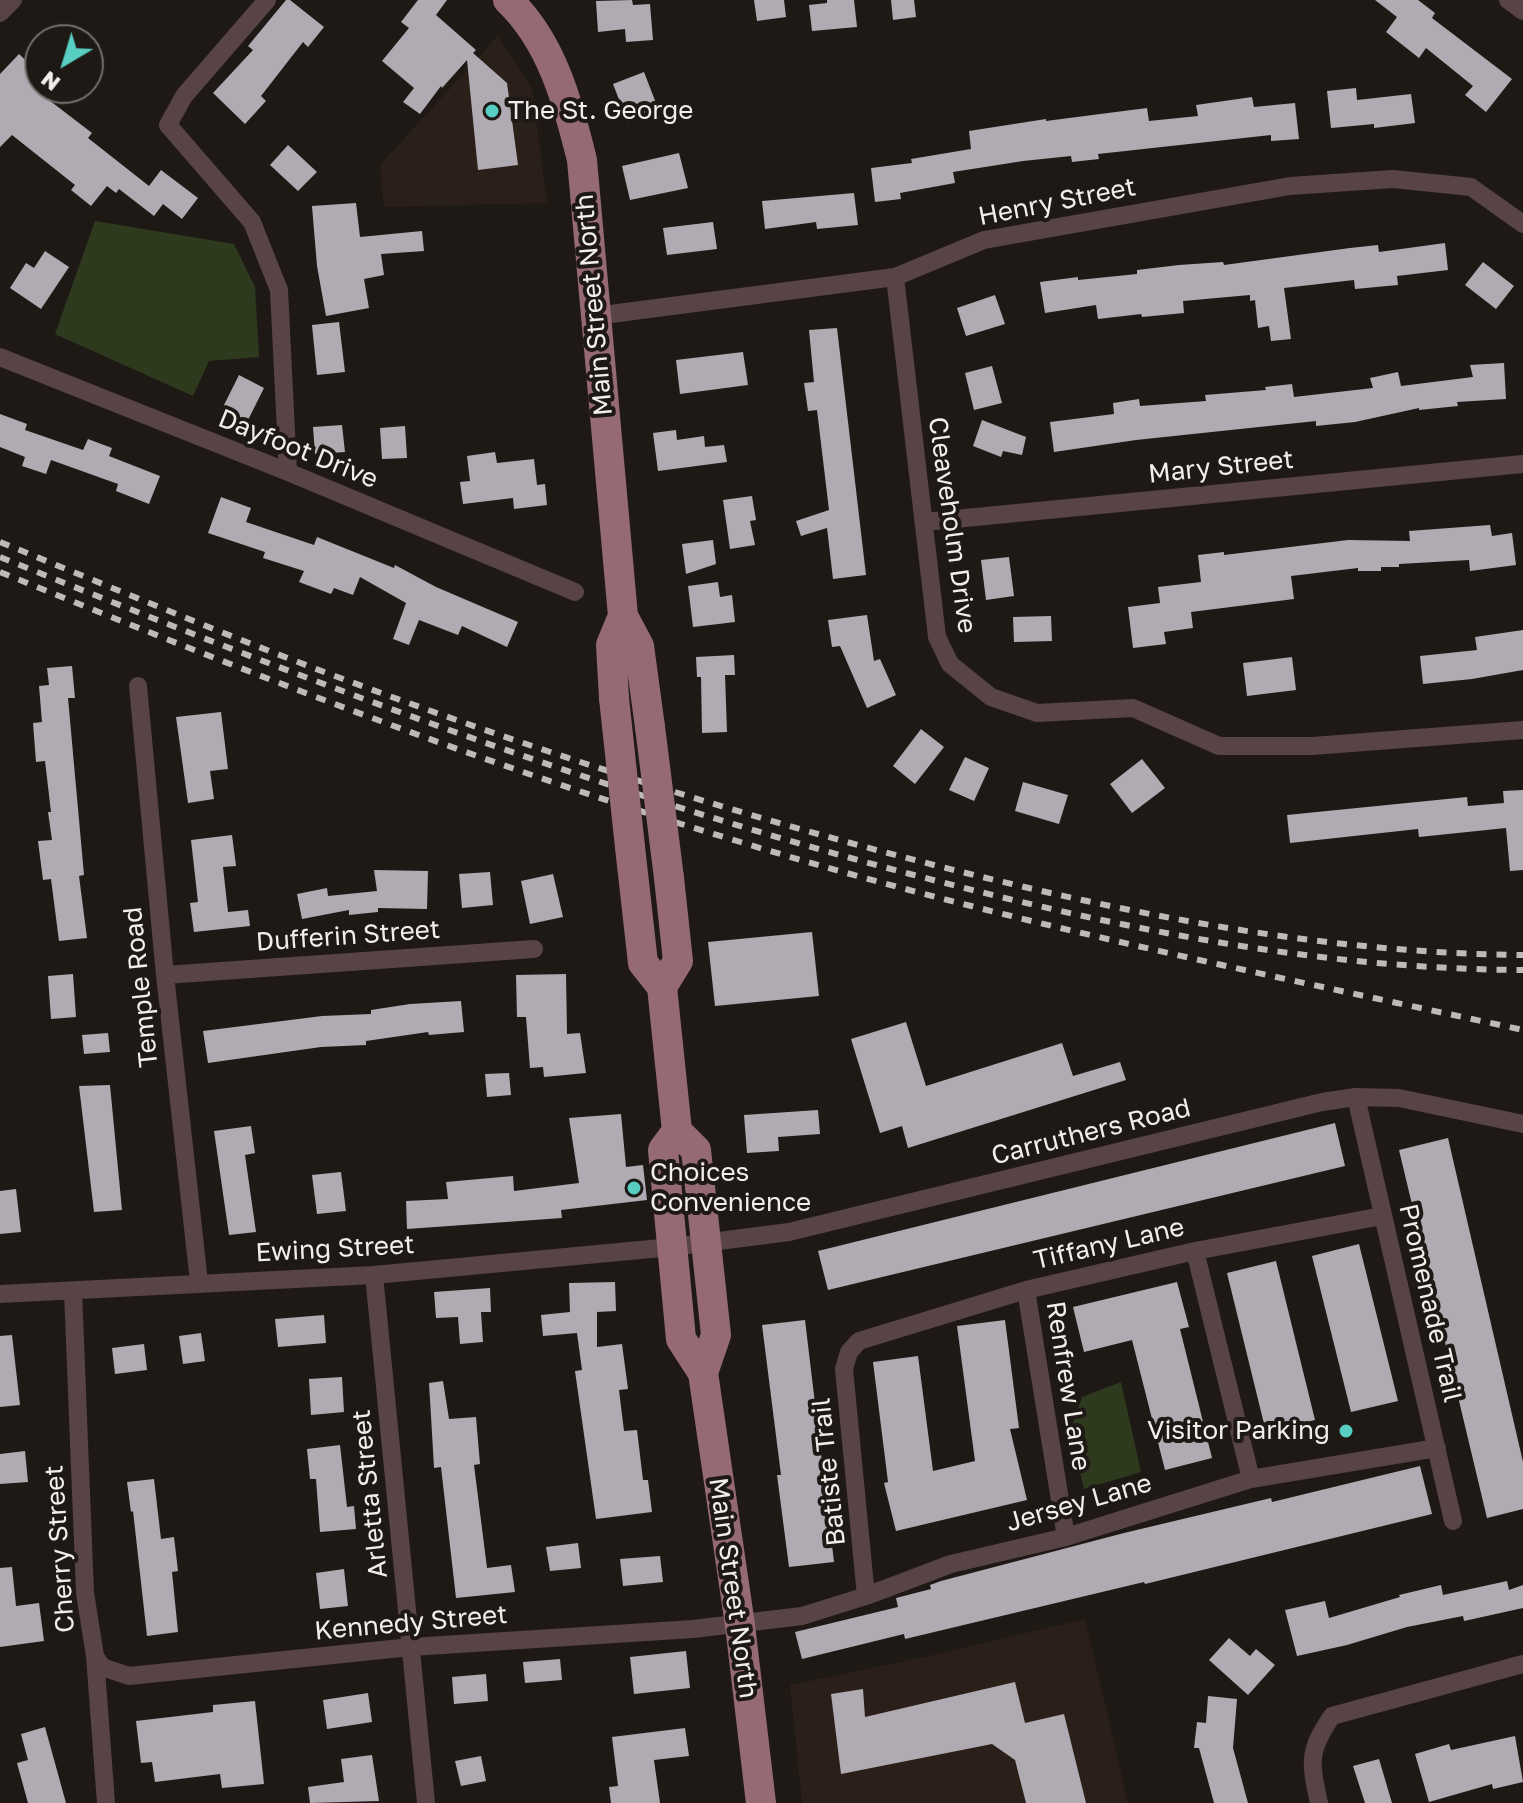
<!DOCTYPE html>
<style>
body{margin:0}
#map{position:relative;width:1523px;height:1803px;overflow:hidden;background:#1f1916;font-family:"Golos Text",sans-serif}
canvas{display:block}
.north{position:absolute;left:24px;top:24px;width:80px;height:80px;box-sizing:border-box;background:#1f1916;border:2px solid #736e6c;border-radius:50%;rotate:218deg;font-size:22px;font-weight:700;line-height:32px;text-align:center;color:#f2eeec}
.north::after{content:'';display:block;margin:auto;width:28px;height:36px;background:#57cec1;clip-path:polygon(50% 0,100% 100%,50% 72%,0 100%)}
</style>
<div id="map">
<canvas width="1523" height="1803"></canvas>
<div class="north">N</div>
</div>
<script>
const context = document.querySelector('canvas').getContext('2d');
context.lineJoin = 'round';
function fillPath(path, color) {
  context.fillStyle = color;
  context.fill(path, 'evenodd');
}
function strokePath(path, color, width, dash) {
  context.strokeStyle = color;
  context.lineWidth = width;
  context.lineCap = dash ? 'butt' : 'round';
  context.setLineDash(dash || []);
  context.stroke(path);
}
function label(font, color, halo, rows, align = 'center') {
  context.font = font + ' "Golos Text",sans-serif';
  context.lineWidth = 8;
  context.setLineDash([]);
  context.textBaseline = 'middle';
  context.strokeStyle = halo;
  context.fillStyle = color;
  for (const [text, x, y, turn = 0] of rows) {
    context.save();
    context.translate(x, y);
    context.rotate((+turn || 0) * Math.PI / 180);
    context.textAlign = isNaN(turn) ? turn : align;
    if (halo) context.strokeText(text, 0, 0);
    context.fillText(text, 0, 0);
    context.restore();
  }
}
const built = new Path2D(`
 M498,36L532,89L547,203L384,207L380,165Z
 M1085,1619L1128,1803H802L790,1685L925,1657Z`);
const green = new Path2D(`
 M95,221L234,244L255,287L259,357L209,361L193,396L55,334Z
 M1121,1382L1141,1472L1084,1489L1070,1431L1082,1397Z`);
const building = new Path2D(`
 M286,0H290L324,27L308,47L303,42L261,96L266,101L245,124L213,93L253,50L248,46Z
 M418,0H447L436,15L476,50L473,53L507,83L518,165L478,170L467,60L442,88L441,86L420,114L403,102L414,88L382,61L409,28L401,22Z
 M632,0L633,5L650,4L653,40L626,42L625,29L598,32L596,1Z
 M754,0H784L786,17L757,21Z
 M827,0H854L857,27L812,31L809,5L827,3Z
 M891,0H914L916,17L893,20Z
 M1375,0H1418L1435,13L1432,18L1512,79L1486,112L1465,95L1473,86L1426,48L1419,58L1386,32L1397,17Z
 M19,54L40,74V88H53L45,97L92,133L88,138L149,186L161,170L198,198L182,219L163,204L154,216L119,189L116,193L107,186L91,206L71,190L75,185L12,135L0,147V74Z
 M644,72L659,111L628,123L613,84Z
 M1356,88L1357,100L1411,94L1415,123L1374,128V124L1331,128L1327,91Z
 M1252,97L1254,107L1295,103L1299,139L1271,141V135L1098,154L1099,159L1072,162L1071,156L1023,161L953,172L955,183L900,193L901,199L875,202L871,168L912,163L911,159L971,149L969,131L1046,119V121L1147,108L1149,121L1198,116L1196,105Z
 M288,145L317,172L298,191L270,165Z
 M679,153L688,188L630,200L622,166Z
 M854,193L858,225L817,229L816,222L765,229L762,201Z
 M356,203L360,237L422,231L424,251L381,254L384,275L364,279L369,308L326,316L317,266L312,206Z
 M713,222L717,249L667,255L663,228Z
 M1445,243L1448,270L1397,276L1398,285L1355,289L1354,280L1284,288L1291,339L1271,341L1269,326L1258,328L1255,300L1250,301V295L1183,301L1184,313L1142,317L1141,314L1098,319L1096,305L1045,313L1040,282L1078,277V280L1137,274V270L1179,265L1223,262L1224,265L1350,248L1378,245L1379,252Z
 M45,251L69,267L41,309L10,288L26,263L34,268Z
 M1483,262L1514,286L1496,309L1465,285Z
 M995,295L1005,324L966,336L957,308Z
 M339,322L345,372L317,375L312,325Z
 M837,328L866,575L833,579L827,528L801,536L796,521L829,510L817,410L808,411L804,383L814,382L809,330Z
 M743,352L748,385L680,394L676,360Z
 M1504,363L1506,399L1457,402L1458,406L1419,410V408L1355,422L1316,426V421L1136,440L1054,452L1050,422L1114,414L1113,403L1139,399L1140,406L1206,401L1205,395L1266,390L1265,387L1292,384L1294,397L1373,388L1370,378L1398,372L1401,386L1473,377L1470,365Z
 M992,366L1002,403L974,410L965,373Z
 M239,375L264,388L246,424L221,411Z
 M0,414L27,424L25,430L83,450L88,439L112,448L109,456L160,476L149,504L116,491L118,484L51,460L46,474L22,466L25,457L0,447Z
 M982,420L1026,437L1022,455L1003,451L1001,457L973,446Z
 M342,425L345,452L315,454L313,427Z
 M405,426L407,458L382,459L380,428Z
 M676,430L677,440L704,436L705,447L724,445L727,462L658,471L653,433Z
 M495,452L497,463L534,459L537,485L545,484L547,505L514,509L513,498L463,504L460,482L470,481L467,456Z
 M752,496L756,520L750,521L755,545L730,549L723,500Z
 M221,497L251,508L246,522L314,545L317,537L394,568L395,565L436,587L518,622L507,647L462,626L458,635L419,620L409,645L393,639L406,603L360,577L353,595L334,588L331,594L299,582L304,571L263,558L265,552L208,533Z
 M1490,525L1492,536L1512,533L1516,565L1470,571L1469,560L1399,564V567H1381V571H1358V568L1291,576L1294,599L1191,612L1193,628L1164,632L1166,644L1133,648L1128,607L1160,603L1158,587L1201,582L1198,555L1224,552V555L1348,540L1410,541L1409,531Z
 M713,540L716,564L686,574L682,544Z
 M1009,557L1014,596L986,600L981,560Z
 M718,582L720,597L732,595L735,622L693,627L688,586Z
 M867,615L874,661L880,659L896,695L867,708L840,646L832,647L828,620Z
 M1051,616L1052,641L1014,642L1013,617Z
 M1523,630V670L1472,679L1423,684L1420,656L1477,650L1475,637Z
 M734,655L735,675H725L727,732L702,733L701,677H697L696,657Z
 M1292,657L1296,690L1247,696L1243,663Z
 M72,666L75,698H68L84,875L79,876L87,938L59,941L51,879L43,880L38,841L52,840L48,812H51L45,761L36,762L33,723L42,722L39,686L49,685L47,668Z
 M221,712L228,769L210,771L214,799L188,803L176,717Z
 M921,729L944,747L915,784L893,766Z
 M965,757L989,768L974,801L949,790Z
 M1142,759L1165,788L1132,813L1110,784Z
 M1023,782L1068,795L1059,824L1015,811Z
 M1523,790V870L1510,871L1506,828L1419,837L1418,829L1290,843L1287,815L1467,797L1468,806L1504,803L1503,791Z
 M232,835L236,866L223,867L228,912L248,910L250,926L194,932L190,903L198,902L191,840Z
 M374,870L428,871L427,909L378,908V912L349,915V910L302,919L297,894L327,888L328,896L377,891Z
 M490,872L493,905L462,908L459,874Z
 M553,874L563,917L530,924L521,881Z
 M812,932L819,996L715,1006L708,942Z
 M73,974L76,1017L51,1019L48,976Z
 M566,974L567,1034L580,1033L586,1073L544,1077L543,1067L530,1068L526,1017H517L516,975Z
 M461,1001L464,1032L429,1035L428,1032L366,1041V1045L321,1047L208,1063L203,1031L322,1016L371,1014V1010L410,1004Z
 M906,1022L926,1086L1062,1043L1073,1076L1120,1062L1126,1080L908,1148L902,1126L880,1133L851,1039Z
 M108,1033L110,1052L84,1054L82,1035Z
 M509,1073L511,1095L487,1097L485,1074Z
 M110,1085L122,1210L94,1212L79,1086Z
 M818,1110L820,1134L778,1137L779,1151L747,1153L744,1115Z
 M621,1114L626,1167L643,1165L647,1200L561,1210L562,1218L407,1229L406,1201L448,1199L446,1182L513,1176L514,1191L579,1183L569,1118Z
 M1335,1123L1345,1166L828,1290L818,1251Z
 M251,1126L255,1153L245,1155L256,1232L229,1235L214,1131Z
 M1448,1138L1523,1462V1509L1487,1518L1399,1150Z
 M341,1172L346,1211L317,1214L312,1175Z
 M16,1189L21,1232L0,1234V1191Z
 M1359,1244L1398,1401L1351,1412L1312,1256Z
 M1276,1261L1315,1420L1266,1432L1227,1273Z
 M615,1282L616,1311L597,1312V1347L622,1344L628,1389L619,1390L624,1431L637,1430L643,1480H648L652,1512L596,1519L575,1371L582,1370L577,1333L543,1336L541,1315L570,1312L569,1283Z
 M1177,1282L1189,1327L1180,1329L1212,1458L1165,1470L1132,1340L1084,1352L1073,1307Z
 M490,1288L491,1312H481L483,1342L460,1344L458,1317L436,1318L434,1292Z
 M324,1315L326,1343L278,1347L275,1319Z
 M805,1320L834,1562L789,1567L777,1475H781L762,1325Z
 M1005,1320L1019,1428L1010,1429L1027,1500L896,1531L884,1483L888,1482L873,1362L918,1356L933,1471L975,1461L957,1326Z
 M201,1333L205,1361L183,1364L179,1336Z
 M12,1335L20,1405L0,1407V1336Z
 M144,1344L147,1370L115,1374L112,1348Z
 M342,1377L344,1412L311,1415L309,1379Z
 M443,1381L449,1419L476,1417L480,1464L474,1465L487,1568L511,1565L515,1592L456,1598L441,1467L434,1468L432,1433L429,1383Z
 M340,1445L347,1507L354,1506L356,1529L320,1532L316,1479H310L307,1449Z
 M25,1451L28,1482L0,1484V1454Z
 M1420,1466L1432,1514L1145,1584L1144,1582L905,1639L904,1634L802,1659L795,1632L898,1607L896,1598L931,1589L930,1585L941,1581L1124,1533L1271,1498L1272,1502Z
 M154,1479L161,1539L174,1537L178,1571L172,1572L178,1632L147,1636L133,1511L131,1512L127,1482Z
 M578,1543L581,1568L550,1571L546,1547Z
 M660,1556L663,1582L623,1586L620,1559Z
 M12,1567L16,1606L39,1603L44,1641L0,1647V1568Z
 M344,1569L348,1606L320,1609L316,1573Z
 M1507,1581L1509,1590L1523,1585V1608L1464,1621L1463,1616L1407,1627L1347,1645L1297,1656L1285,1610L1325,1601L1329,1618L1400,1597L1399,1595L1441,1585L1443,1595Z
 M1229,1638L1250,1656L1256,1649L1275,1665L1248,1695L1209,1660Z
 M686,1651L690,1688L634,1694L630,1657Z
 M560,1659L562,1680L525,1683L523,1662Z
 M486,1674L488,1701L454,1704L452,1677Z
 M1015,1682L1025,1723L1064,1714L1086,1803H1026L1015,1760L992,1744L841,1774L831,1694L863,1689L865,1717Z
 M368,1693L372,1722L327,1729L323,1700Z
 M1208,1696L1237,1699L1233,1748L1248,1803H1214L1199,1748H1194L1197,1722L1206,1723Z
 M255,1701L264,1784L222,1788L220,1774L155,1782L152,1762L141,1763L136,1721L213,1712V1705Z
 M45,1727L66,1803H28L17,1763L28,1760L21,1734Z
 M685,1728L689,1756L654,1760L660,1803H611L609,1787L618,1786L612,1737Z
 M1515,1736L1523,1782L1493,1789L1492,1784L1429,1802L1415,1754L1449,1744L1451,1750Z
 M372,1755L379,1801L310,1803L308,1787L344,1782L341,1759Z
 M481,1756L486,1781L461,1786L455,1761Z
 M1379,1759L1392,1803H1365L1353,1766Z`);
const street = new Path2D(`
 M267,0L184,96L168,125L252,222L279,290L288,472
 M1508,0L1523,11
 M0,13L13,0
 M895,277L937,637L950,664L991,697L1037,713L1133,708L1219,746H1312L1523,730
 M595,316L895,277L984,240L1290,186L1393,179L1471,187L1523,224
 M0,357L288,472L575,592
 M924,522L1523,464
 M138,686L165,975L199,1282
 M165,975L534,949
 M1356,1097L1453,1521
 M1195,1251L1251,1479
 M374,1275L426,1803
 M1026,1290L1066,1537
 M73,1291L85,1593L95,1656L106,1803
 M0,1294L374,1275L672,1247L789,1232L1322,1102L1356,1097L1399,1098L1523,1124
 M866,1596L844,1369L849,1352L859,1341L1026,1290L1195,1251L1382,1216
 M95,1656L102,1667L129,1676L411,1647L693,1629L802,1616L866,1596L951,1564L1066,1537L1251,1479L1437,1448
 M1319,1803C1310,1762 1308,1751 1332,1716L1523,1664`);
const primary = new Path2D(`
 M508,0C552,42 568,103 582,160L623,616L639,646L650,727
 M614,698L611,645L623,616
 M630,847L643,963L662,987L677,1131L696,1150L716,1335L703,1373
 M662,987L678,961L669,878
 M677,1131L663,1150L681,1339L703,1373L740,1625L761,1803`);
const rail = new Path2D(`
 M0,542C103,584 206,627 311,667C515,744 722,811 934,865C1128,914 1322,953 1523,955
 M0,557C299,678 597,792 910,874C1112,927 1314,969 1523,970
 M0,572C243,671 486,766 737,841C995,920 1259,973 1523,1030`);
const primaryBridge = new Path2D(`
 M614,698L630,847
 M650,727L669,878`);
const markers = [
 [492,111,8,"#57cec1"],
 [634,1188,8,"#57cec1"],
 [1346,1431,8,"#57cec1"]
];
const poiNames = [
 ["The St. George",508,111],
 ["Choices",650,1173],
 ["Convenience",650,1203],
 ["Visitor Parking",1330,1431,"right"]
];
const streetNames = [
 ["Henry Street",1057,202,-11],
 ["Main Street North",594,305,-95],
 ["Dayfoot Drive",298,449,22],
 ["Mary Street",1221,467,-6],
 ["Cleaveholm Drive",952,525,82],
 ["Dufferin Street",348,936,-4],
 ["Temple Road",141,987,-96],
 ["Carruthers Road",1091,1132,-14],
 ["Tiffany Lane",1109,1244,-13],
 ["Ewing Street",335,1249,-3],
 ["Promenade Trail",1430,1303,77],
 ["Renfrew Lane",1068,1386,81],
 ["Batiste Trail",829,1472,-96],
 ["Arletta Street",370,1494,-96],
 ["Jersey Lane",1079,1503,-16],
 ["Cherry Street",60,1549,-94],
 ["Main Street North",733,1588,82],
 ["Kennedy Street",411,1623,-5]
];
fillPath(built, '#2b1f19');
fillPath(green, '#2e3a1e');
fillPath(building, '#b0abb2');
strokePath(street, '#584347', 18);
strokePath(primary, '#956a73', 30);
strokePath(rail, '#bebab7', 6, [10, 10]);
strokePath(primaryBridge, '#956a73', 30);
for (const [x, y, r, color] of markers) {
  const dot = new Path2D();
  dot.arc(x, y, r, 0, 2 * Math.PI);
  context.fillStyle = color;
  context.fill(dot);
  strokePath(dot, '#1f1916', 3);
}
label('26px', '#f2eeec', '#1f1916', poiNames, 'left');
label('26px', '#f2eeec', '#1f1916', streetNames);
</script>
